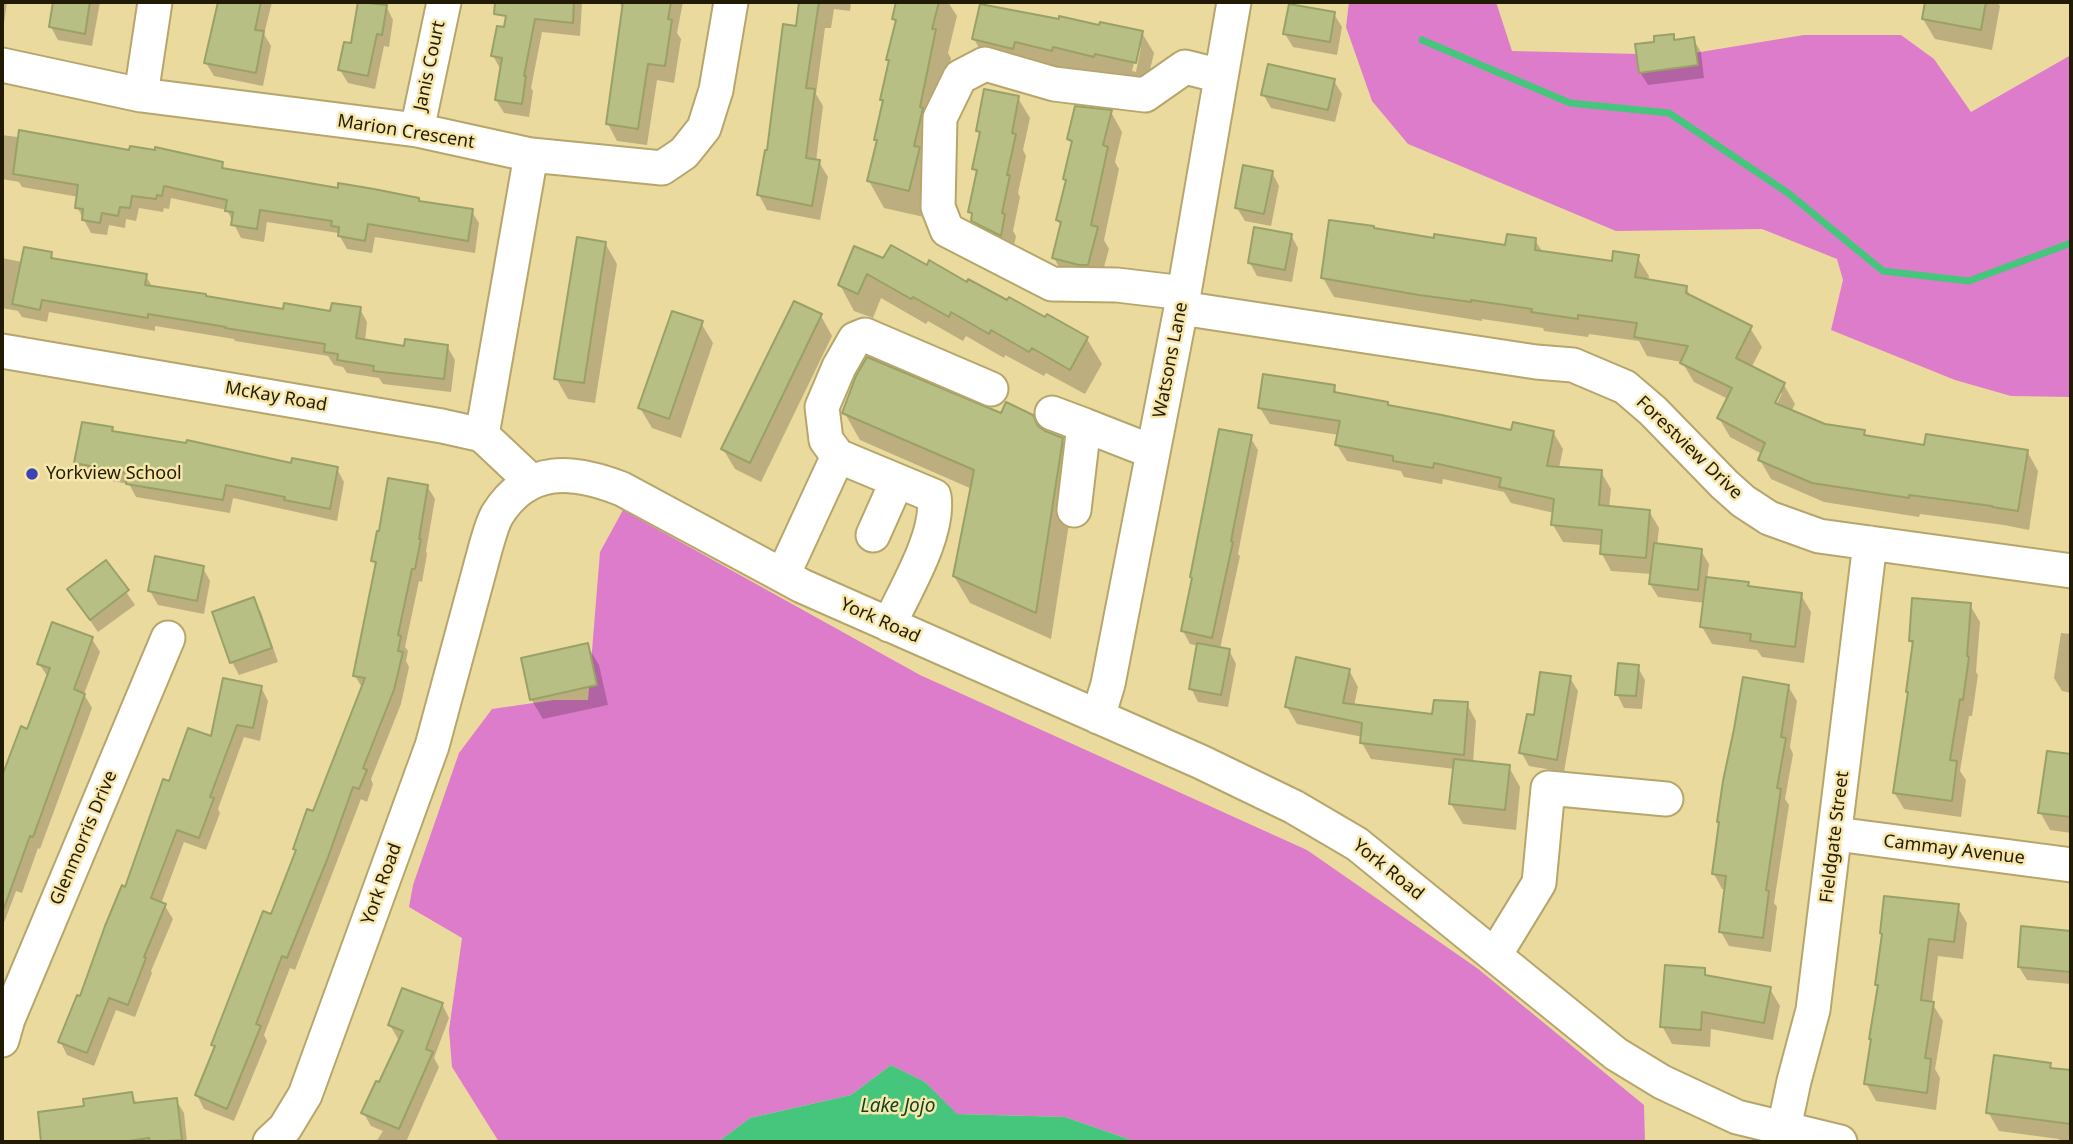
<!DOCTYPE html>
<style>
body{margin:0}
#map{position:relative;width:2073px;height:1144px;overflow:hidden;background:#ebda9e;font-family:"Noto Sans",sans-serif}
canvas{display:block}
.frame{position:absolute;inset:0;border:4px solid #211b04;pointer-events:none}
</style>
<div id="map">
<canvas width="2073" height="1144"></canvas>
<div class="frame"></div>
</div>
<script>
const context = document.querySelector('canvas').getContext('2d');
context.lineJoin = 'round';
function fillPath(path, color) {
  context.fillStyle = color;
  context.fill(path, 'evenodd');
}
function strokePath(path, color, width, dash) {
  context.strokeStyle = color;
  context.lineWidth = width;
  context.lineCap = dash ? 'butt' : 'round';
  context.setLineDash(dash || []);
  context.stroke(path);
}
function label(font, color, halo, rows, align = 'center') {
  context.font = font + ' "Noto Sans",sans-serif';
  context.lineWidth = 5;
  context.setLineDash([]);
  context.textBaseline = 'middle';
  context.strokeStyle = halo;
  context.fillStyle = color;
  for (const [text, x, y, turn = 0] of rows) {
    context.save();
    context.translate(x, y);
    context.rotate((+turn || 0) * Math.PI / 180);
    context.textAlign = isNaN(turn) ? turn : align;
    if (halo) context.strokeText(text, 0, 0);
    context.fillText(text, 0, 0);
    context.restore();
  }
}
const forest = new Path2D(`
 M1349,2H1496L1512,51L1682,55L1804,35H1901L1934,59L1971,112L2071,55V397L2011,396L1955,380L1831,330L1843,280L1837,259L1762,229L1616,231L1408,144L1372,101L1346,27Z
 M623,510L920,675L1307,850L1477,968L1644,1105L1645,1142H1137L1065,1117L956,1114L925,1082L891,1065L851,1095L750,1118L718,1142H499L452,1067L449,1030L462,938L409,907L413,885L459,753L492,709L554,700H588L600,552Z`);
const water = new Path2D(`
 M891,1065L925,1082L957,1114L1065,1117L1137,1142H718L750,1118L851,1095Z`);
const shadow = new Path2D(`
 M2,2H7L3,30H2Z
 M55,2H100L92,46L58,40L51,27Z
 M220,2H272L264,34L271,46L263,86L214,76L206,63Z
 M360,2L386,6L393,20L389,47L384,46L375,89L348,83L340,70L352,45Z
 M511,2L582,3L580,36L542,32L531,88L533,91L529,117L504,113L496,100L501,70L493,56L506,29Z
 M619,2H683L677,33L681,39L674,83L657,80L647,145L617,141L608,124L623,9Z
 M798,2H851L850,11L834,9L831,28H825L816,94L823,106L816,161L819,162L828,177L820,220L767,210L759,195L797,28L800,5Z
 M898,2H948L957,16L948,53L951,58L942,95L934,176L924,217L884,208L869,181L878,144L875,139L890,63L888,59L897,24L893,19Z
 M1927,2H1997L2000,6L1992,50L1935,39L1923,19Z
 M1334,14L1342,27L1337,55L1293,47L1285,34Z
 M1101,27L1142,33L1154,53L1147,82L1106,73L1105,76L1063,67V70L985,59L974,39ZM1138,47H1141L1136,72L1132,71Z
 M1673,35L1676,41L1693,39L1701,52L1704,78L1648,85L1640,72L1656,43Z
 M1334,81L1342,94L1335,122L1271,108L1263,94Z
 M1018,98L1030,118L1023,150L1026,156L1018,193L1020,197L1013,231L1016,236L1012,255L984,241L970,212L978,175L974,169L981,137L978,131Z
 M1111,112L1122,132L1115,162L1119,169L1104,240L1109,249L1099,285L1065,278L1054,258L1061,227L1058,220L1067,183L1064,179L1073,146L1069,139Z
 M2,135L222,164L225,170L471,210L479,223L475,253L375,237L372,253L347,249L338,233L267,222L264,242L241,238L227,210L171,198L169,209L164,208L163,212L139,208L136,221L126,219L125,228L109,225L107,235L91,233L77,207L79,197L22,187L19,182L2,179Z
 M1272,172L1279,186L1271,226L1245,221L1237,208Z
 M1374,230L1435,240L1507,247L1535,240L1543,253L1613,263L1637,257L1649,276L1648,281L1686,288L1692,298L1750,328L1762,347L1751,368L1784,385L1795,404L1791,412L1825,426L1864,432L1867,438L1926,447L2027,451L2038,471L2029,530L2004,525L1920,514L1919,517L1824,502L1771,479L1760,460L1762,454L1730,437L1719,418L1728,399L1694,382L1682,362L1647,356L1639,341L1589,334L1588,337L1544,331L1543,328L1482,319V321L1334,297L1323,278ZM1778,393H1782L1773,412L1770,410Z
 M1291,235L1298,248L1292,282L1257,276L1250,263Z
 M605,243L617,264L595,403L568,399L556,378Z
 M51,254L54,260L146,276L153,288L206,298L284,311L332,313L360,309L367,322L365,341L406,348L447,346L455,360L451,392L383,384L379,378L347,373L343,367L334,365L328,356L235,341L234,339L155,326V331L49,312L47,322L22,317L18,311L2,308V258L22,262Z
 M884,260L927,267L1087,339L1102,364L1085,394L1046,373L1044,376L1005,355L1004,358L966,336L963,341L928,321L926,324L881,298L873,318L854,311L840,285Z
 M821,316L832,336L761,482L735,469L723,449Z
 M701,323L713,343L681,438L652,428L640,408Z
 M1334,387L1338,395L1387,404L1390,407L1512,432H1553L1563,449L1559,468L1601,472L1611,489L1609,508L1649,511L1659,528L1657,546L1701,551L1709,564L1707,579L1748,584L1750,588L1801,595L1811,612L1804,663L1762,657L1757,650L1712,644L1702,627L1705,603L1658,597L1650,584L1652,574L1611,571L1602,554V545L1563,542L1553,525L1554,513L1511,503L1504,492L1443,479L1442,484L1404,477L1401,471L1347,461L1337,445L1339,435L1270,424L1260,408Z
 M844,412L1001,416L1062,439L1078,466L1051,639L970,603L954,576L972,489L860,440Z
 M112,429L115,433L293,466L337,469L344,482L337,521L233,498L230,513L136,497L129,484L83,476L76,462Z
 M1250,437L1258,450L1238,554L1240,556L1220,649L1229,650L1236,664L1228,707L1198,702L1191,688L1199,646L1190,644L1183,631Z
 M427,486L435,499L426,551L427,554L422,582L419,581L405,647L408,651L406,661L409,667L401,704L371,779L373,784L367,802L361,799L295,970L290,968L264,1035L267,1041L234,1121L204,1109L197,1095L215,1050L213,1045L272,916L297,852L295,848L314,813L363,689L355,676L377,567L373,561Z
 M106,563L135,605L98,632L69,590Z
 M203,568L210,581L204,614L158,605L150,591Z
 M253,599L261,612L278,662L239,675L232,662Z
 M1970,605L1980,622L1976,672L1978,675L1972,716H1969L1960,771L1966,780L1961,817L1904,809L1894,792L1910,695L1914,647L1910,641Z
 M2061,633L2071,634V693L2062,691L2054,678Z
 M92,639L100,652L84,694L92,708L40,849L38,848L22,893L16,891L2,928V782L7,768L28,731L48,677L39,664Z
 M587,645L599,665L608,705L543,719L531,699Z
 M1637,666L1645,680L1642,709L1624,708L1617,694Z
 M1349,670L1358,687L1354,706L1434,716L1467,704L1476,721L1473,763L1509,767L1520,787L1516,830L1463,824L1451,804L1455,769L1371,759L1362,743L1363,737L1297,724L1287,707Z
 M1570,678L1578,691L1564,772L1529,766L1521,752L1535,717Z
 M1788,686L1797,701L1790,747L1793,754L1785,799L1789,805L1774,903L1777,907L1771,952L1729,946L1721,932L1726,889H1722L1714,874Z
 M261,687L268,701L260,741L244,737L218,809L220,813L206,850L184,842L161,904L165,906L173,919L151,971L152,973L135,1017L116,1010L94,1066L67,1055L60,1041L81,999L170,783Z
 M2048,753L2071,757V833L2050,830L2040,812Z
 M1957,906L1967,923L1963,959L1938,956L1932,1003L1943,1021L1935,1069L1940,1078L1936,1110L1876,1101L1866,1083L1872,1042L1870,1039L1879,988L1877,984L1883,937L1881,933Z
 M2023,928L2071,932V984L2027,980L2019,967Z
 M1704,970L1709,978L1770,989L1780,1006L1773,1040L1711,1029L1710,1047L1672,1044L1662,1026Z
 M442,1004L449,1018L434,1058L439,1067L406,1142H376L383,1131L371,1126L363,1112L380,1084L400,1040L398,1039L390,1025Z
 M2050,1064L2053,1070L2071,1072V1142H2061L2059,1139L1999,1131L1988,1112Z
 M131,1094L137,1104L176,1100L184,1113L187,1142H43L40,1113L86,1108Z`);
const stream = new Path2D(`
 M1422,40L1570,103L1669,113L1788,193L1883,271L1969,281L2071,243`);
const building = new Path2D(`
 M53,2H90L85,34L49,27Z
 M218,2H261L255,30L264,31L256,73L204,63Z
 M358,2L387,5L382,35L377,34L368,76L338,70L344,42L351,43Z
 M495,2H574L573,23L535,19L524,76H526L522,104L495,100L502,58L491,56L497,26L504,27L506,16L494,14Z
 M623,2H671L668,19L672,20L665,66L648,64L638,129L606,124Z
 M799,2H819L806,88L815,89L806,158L820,160L812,206L757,195L765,150H767L783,24L796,26Z
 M896,2H939L932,29H936L920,107L923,108L914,146L920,147L909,191L867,181L877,140H874L883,100H880L889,60H886L896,20L892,19Z
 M1925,2H1986L1981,30L1922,19Z
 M980,4L1059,19V16L1099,25L1100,22L1143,31L1136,63L1095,54L1094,57L1053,47L1052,51L1015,42L1013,49L972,39Z
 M1289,4L1335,12L1330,42L1283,34Z
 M1674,34V40L1694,37L1698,65L1639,73L1635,44L1654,42V36Z
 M1268,64L1335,79L1328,110L1261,95Z
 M984,89L1019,96L1012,133L1016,134L1007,175H1010L1002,213L1005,214L1001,236L971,221L972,213L968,212L977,170L972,169L980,132L976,131Z
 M1075,106L1112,110L1103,145L1108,147L1091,225L1098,227L1088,265H1079L1052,258L1061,222L1056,220L1066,180L1063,179L1072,141L1067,139Z
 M19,130L129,150L130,146L155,150V147L223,162L222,168L338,188V183L374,189L419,198V201L473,209L468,241L368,224L365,241L338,236L339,227L331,226L332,221L260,210L257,229L231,225L233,212L225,211L227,200L164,186L162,196L157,195L156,199L132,196L130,208L120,207L118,216L102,213L100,223L82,220L83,209L75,208L78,185L13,174Z
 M1243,165L1273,171L1264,214L1235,208Z
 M1329,220L1374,226V228L1434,238V234L1505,245L1507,234L1536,238L1535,250L1612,261L1613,251L1639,255L1635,277L1687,286L1686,293L1752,326L1736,358L1785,383L1775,403L1825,424L1865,430L1864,435L1924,445L1926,434L2028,450L2018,511L1992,507V506L1909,495V498L1812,483L1758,460L1765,443L1717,418L1732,388L1680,363L1688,346L1634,337L1637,323L1578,315V319L1531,312L1532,309L1471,300V302L1419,295L1321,278Z
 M1254,227L1292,234L1285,270L1248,263Z
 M577,237L606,242L584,383L554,379Z
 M891,245L927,265L929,260L967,282L968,279L1007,300L1009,297L1045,317L1047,314L1088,337L1070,370L1032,348L1029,352L991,330L989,334L951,312L949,317L913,297L911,299L867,274L858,294L838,285L854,246L883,258Z
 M24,247L52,252L51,258L147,274L145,285L206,294V296L283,309L284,303L330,311L332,303L361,307L356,338L404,346L405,339L448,345L444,379L373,371L374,366L337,360L338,354L324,352L325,344L225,328L226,327L148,314V318L42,300L40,310L12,304Z
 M794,301L822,314L750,463L721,449Z
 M672,311L703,321L669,419L638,408Z
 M867,357L1001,413L1006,402L1033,415L1038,426L1045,431L1063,438L1036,613L953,576L974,470L842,413L856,376Z
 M1263,374L1335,385L1334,392L1388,402V405L1442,415L1511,430L1513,422L1554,431L1547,466L1602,470L1599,505L1650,510L1646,558L1600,554L1602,530L1551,525L1554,499L1499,487L1501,478L1434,463L1433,468L1393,461V456L1335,445L1340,421L1258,408Z
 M82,422L113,427L112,431L186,443L187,440L291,463L292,458L338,467L330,509L284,500L285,497L226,485L223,500L126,484L128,473L74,463Z
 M1219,429L1252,435L1231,541L1233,542L1212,638L1181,631L1192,578L1190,577Z
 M388,478L428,485L419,539H421L415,569H412L398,635L401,636L398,651L403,652L394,690L363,768L367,770L359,789L353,787L327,860L287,958L282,956L256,1024L261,1026L227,1109L195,1095L215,1046L211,1045L263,911L271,914L296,850L293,849L307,809L313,811L365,678L353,676L376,562L371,561L377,531H379Z
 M1654,543L1702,549L1698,590L1649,584Z
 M155,556L204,566L197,601L148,591Z
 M106,560L129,590L90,620L67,589Z
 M1706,577L1749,582L1748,586L1802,593L1795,647L1750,641L1751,634L1700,627Z
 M254,597L272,648L230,663L212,612Z
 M1912,598L1971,603L1967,656L1969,657L1963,700L1960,699L1950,760L1957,761L1952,801L1893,793L1908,692H1906L1913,641H1909Z
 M52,622L93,637L74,689L85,694L33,837L30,836L4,908H2V776L21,726L27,729L50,668L37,664Z
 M588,643L597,685L530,700L521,658Z
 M1197,643L1230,649L1221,695L1189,689Z
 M1296,657L1350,669L1343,703L1432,714L1434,700L1468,702L1464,755L1360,743L1362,723L1285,707Z
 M1618,663L1639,665L1636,696L1615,695Z
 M1540,672L1571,676L1557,760L1519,753L1527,714L1534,715Z
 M1743,677L1789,685L1781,737L1786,738L1777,788L1781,789L1766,890L1769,891L1763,938L1719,932L1726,876L1712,874L1719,822H1717L1723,781L1734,729Z
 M223,678L262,686L253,728L237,725L210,797L214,798L199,838L177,830L151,898L166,904L144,957L146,958L128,1005L109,998L87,1053L58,1042L77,995L80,996L105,926L122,885L125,887L163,779L169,781L188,728L211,736Z
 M2047,751L2071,754V817L2038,813Z
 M1454,759L1510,765L1505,810L1449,804Z
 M1884,896L1959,904L1954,942L1929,939L1921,1000L1934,1002L1925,1058L1931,1059L1927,1093L1864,1084L1871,1039H1869L1878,985H1875L1882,934L1880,933Z
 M2021,926L2071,931V972L2018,967Z
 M1665,965L1705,968V975L1771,987L1764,1023L1702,1012L1701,1030L1660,1027Z
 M402,988L443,1003L426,1049L433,1052L399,1129L361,1113L376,1081L379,1082L403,1031L388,1025Z
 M1994,1055L2051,1063L2050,1068L2071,1070V1124L1986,1113Z
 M132,1092L134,1103L177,1098L182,1140L150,1142L149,1138L122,1142H41L38,1112L84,1106L83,1099Z`);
const minor = new Path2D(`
 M2,65L141,95L417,130L531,155L662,168L684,153L704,128L716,90L731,2
 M141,95L155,2
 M417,130L444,2
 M1184,293L1117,285L1052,284L947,230L938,207L940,118L960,77L985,64L1054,84L1145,95L1185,67L1221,76
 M1181,308L1536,362L1573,365L1625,387L1653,411L1724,484L1743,501L1769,518L1819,536L2071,571
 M2,351L442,426L482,435L532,482
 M1052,413L1084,425
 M482,435L531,155
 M1074,510L1084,425L1153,452
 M873,535L897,481
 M783,575L838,456
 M889,625C905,590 940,534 934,496L838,456L826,440L822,407L839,367L855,339L865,335L991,389
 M1098,717L1108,684L1184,293L1234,2
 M1836,834L2071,865
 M1495,955L1539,883L1548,788L1666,799
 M2,1040L8,1019L168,638
 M1784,1128L1794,1081L1813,1010L1870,543
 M270,1142L285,1128L305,1095L432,746L486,546C489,536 492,524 497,515C528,465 573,470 622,489L802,586L1201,762L1294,807L1357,844L1616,1054L1662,1082L1737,1117L1840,1142`);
const markers = [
 [32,474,7,"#3c43b7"]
];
const streetNames = [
 ["Janis Court",430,66,-78],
 ["Marion Crescent",406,132,9],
 ["Watsons Lane",1171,360,-79],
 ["McKay Road",276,397,10],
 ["Forestview Drive",1689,448,44],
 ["York Road",880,621,24],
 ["Fieldgate Street",1835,837,-83],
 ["Glenmorris Drive",84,838,-67],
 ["Cammay Avenue",1954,850,7],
 ["York Road",1388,870,39],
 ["York Road",382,884,-70]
];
const poiNames = [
 ["Yorkview School",46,474]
];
const waterNames = [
 ["Lake Jojo",898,1107]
];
fillPath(forest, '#de7ccc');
fillPath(water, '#45c67c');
fillPath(shadow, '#0003');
strokePath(stream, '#45c67c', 7);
fillPath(building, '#b7bf84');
strokePath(building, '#9aa167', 2);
strokePath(minor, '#b6a66c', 37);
strokePath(minor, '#fff', 33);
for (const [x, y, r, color] of markers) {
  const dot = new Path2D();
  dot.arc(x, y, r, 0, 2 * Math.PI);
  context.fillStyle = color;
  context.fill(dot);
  strokePath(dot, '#f8e7ab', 2.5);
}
label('18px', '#211b04', '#f8e7ab', streetNames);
label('18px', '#211b04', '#f8e7ab', poiNames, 'left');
label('italic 19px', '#0e4225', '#f8e7ab', waterNames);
</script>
